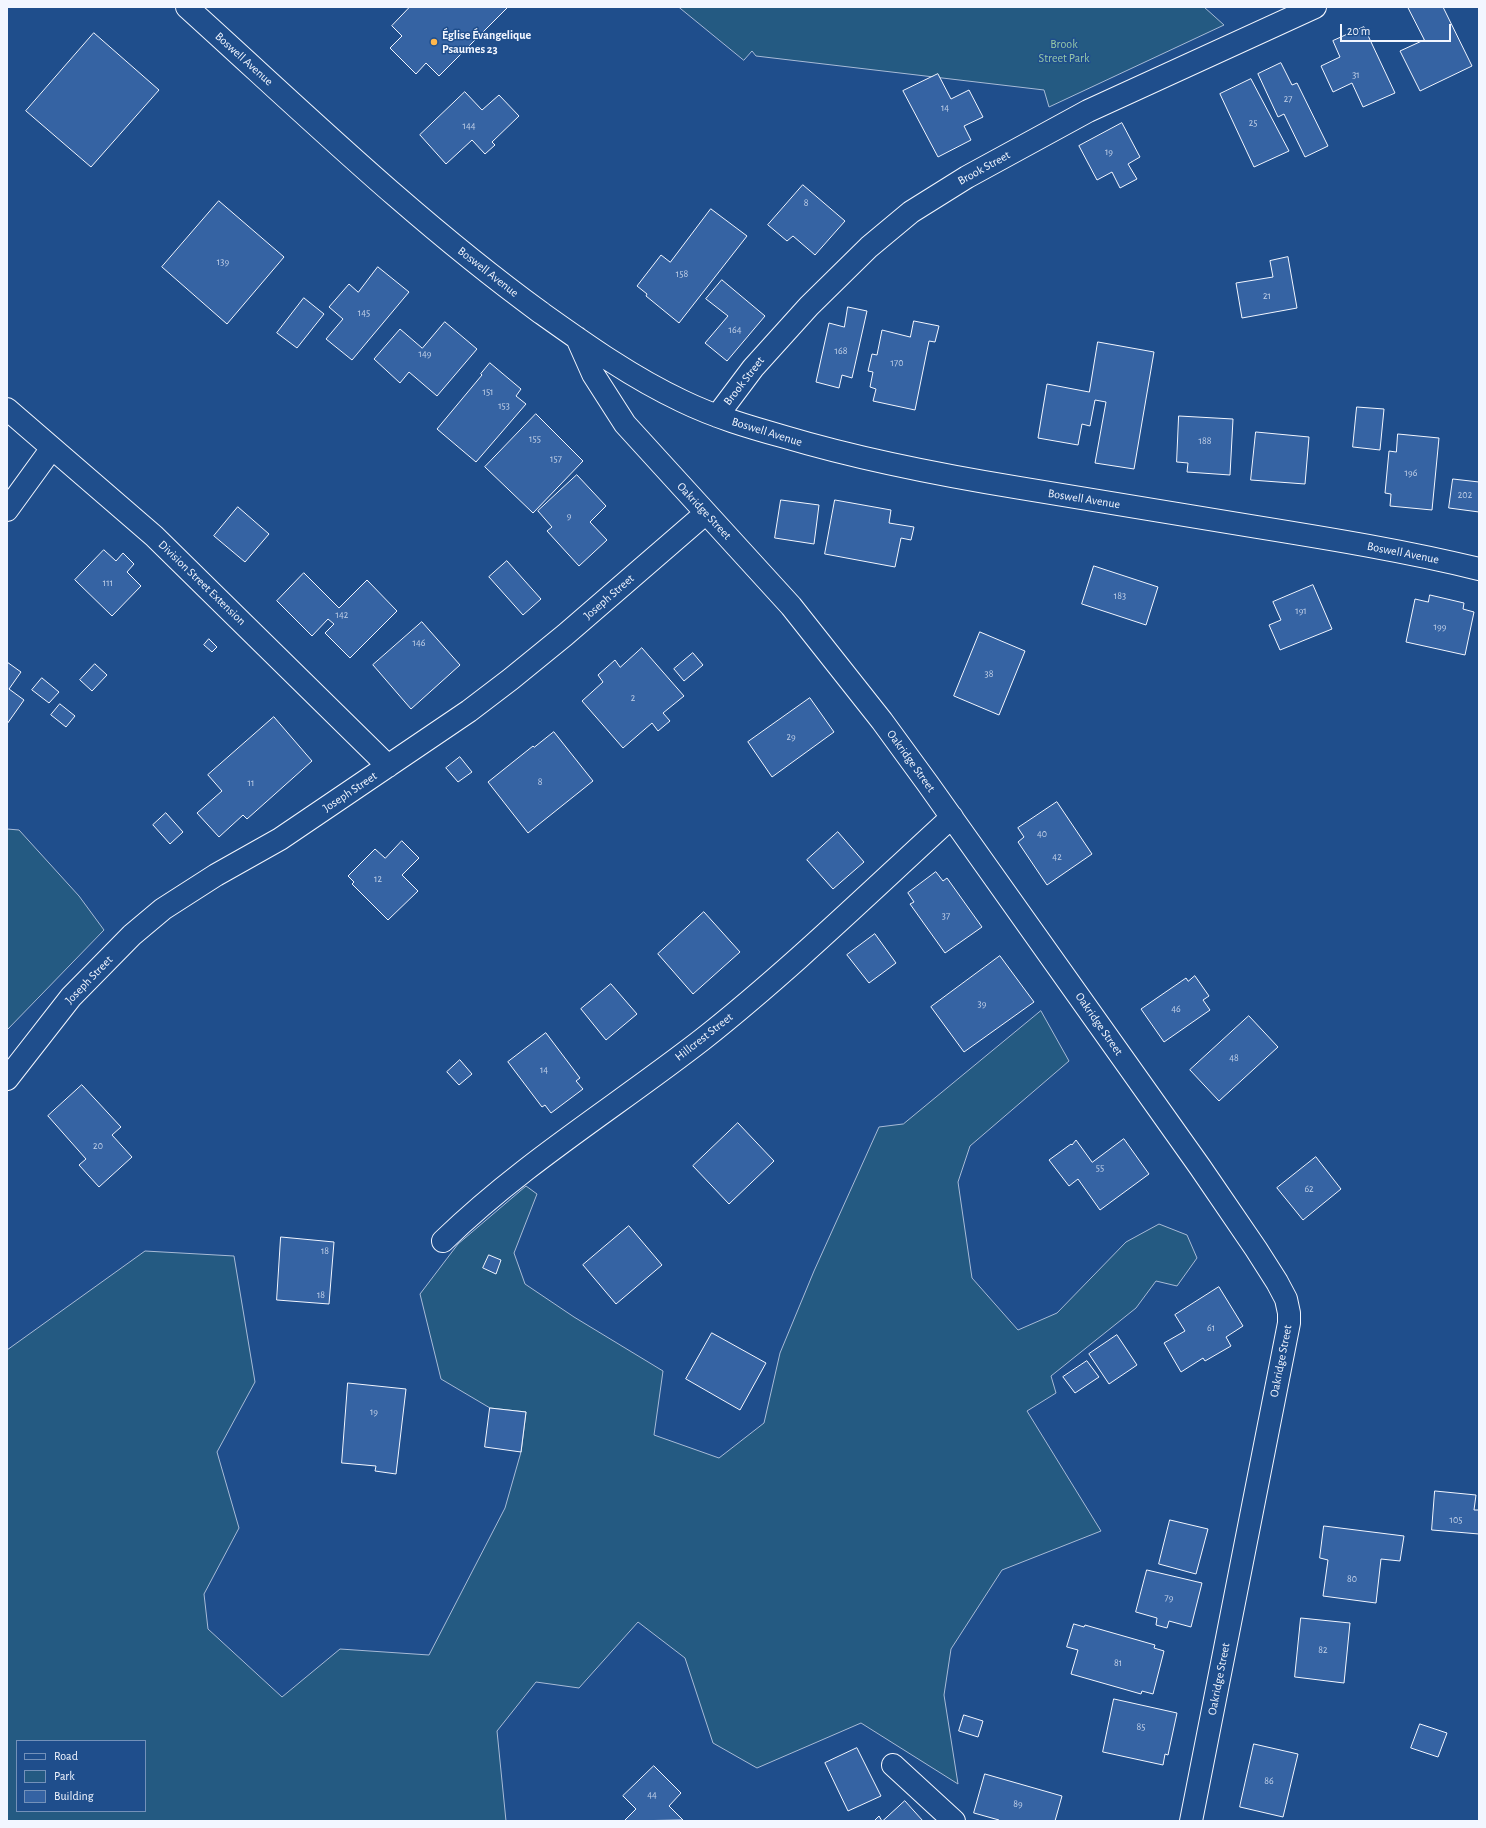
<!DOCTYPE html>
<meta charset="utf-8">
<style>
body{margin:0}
#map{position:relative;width:1486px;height:1828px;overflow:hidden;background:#1f4e8c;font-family:"Alegreya Sans",sans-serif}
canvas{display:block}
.frame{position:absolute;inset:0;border:8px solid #f2f6ff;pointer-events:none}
.legend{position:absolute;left:16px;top:1740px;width:130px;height:72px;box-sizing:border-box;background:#1f4e8c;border:1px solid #7391ba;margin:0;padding:5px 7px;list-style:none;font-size:12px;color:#f2f6ff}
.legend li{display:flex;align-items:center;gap:8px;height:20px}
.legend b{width:20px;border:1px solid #7391ba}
.scale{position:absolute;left:1340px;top:24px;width:111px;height:18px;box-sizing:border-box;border:2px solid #f2f6ff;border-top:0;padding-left:5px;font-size:12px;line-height:14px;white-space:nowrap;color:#f2f6ff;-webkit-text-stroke:3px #1f4e8c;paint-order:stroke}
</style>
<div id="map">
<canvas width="1486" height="1828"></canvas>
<div class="frame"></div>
<ul class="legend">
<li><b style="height:5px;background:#1f4e8c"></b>Road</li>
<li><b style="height:11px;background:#245a82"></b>Park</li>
<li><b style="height:11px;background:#3563a3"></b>Building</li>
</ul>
<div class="scale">20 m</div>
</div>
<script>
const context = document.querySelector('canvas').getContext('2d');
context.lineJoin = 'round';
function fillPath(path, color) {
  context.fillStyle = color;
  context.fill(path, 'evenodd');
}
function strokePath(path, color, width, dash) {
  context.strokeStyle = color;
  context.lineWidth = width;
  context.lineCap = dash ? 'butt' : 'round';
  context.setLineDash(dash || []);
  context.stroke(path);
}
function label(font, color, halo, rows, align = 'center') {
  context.font = font + ' "Alegreya Sans",sans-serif';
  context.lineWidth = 3;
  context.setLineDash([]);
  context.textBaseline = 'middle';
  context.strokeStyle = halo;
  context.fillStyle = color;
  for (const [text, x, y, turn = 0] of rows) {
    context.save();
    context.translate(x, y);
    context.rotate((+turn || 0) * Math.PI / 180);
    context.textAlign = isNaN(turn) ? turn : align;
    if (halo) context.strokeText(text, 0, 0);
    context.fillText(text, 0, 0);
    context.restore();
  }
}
const green = new Path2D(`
 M679,7H1204L1224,25L1049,107L1044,90L756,56L752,51L744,60Z
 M7,829L19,830L79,896L104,930L7,1030Z
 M1041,1011L1069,1061L970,1146L958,1182L972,1278L1018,1330L1057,1313L1126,1242L1159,1224L1187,1235L1197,1258L1177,1286L1156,1281L1136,1308L1051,1376L1056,1393L1027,1411L1101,1531L1002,1570L951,1649L944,1695L958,1784L861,1723L757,1768L713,1743L685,1658L638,1622L579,1688L536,1682L497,1731L506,1821H7V1350L145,1251L234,1256L255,1382L217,1452L239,1528L204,1594L208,1629L282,1697L340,1649L429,1655L505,1508L521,1452L526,1412L490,1408L441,1379L420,1294L458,1244L526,1186L537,1194L514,1253L525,1284L574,1317L663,1371L654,1435L719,1458L764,1423L780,1353L814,1271L879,1127L903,1124ZM17,1741H145V1811H17Z`);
const building = new Path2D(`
 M410,7H508L439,76L426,63L416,74L390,48L402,36L392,26Z
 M1408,7H1443L1472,66L1420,91L1400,51L1424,40Z
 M1364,27L1395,93L1363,107L1352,83L1333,92L1321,66L1340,57L1333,41Z
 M94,33L159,90L91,167L26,111Z
 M1281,63L1292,85L1297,83L1328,146L1305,157L1284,114L1278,117L1258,74Z
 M938,74L951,99L969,90L983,117L964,126L971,140L938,157L903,91Z
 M1251,79L1289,151L1254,167L1220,94Z
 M465,92L482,110L499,95L519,116L492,142L495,145L485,154L472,140L446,164L420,135Z
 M1122,123L1140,157L1128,164L1137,179L1120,188L1112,172L1097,180L1079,146Z
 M803,185L845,221L815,255L793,236L787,241L768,225Z
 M219,201L284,257L227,324L162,267Z
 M711,209L747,236L679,323L646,296L647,294L637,286L661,255L670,262Z
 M1288,257L1297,308L1242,318L1236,283L1273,277L1270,261Z
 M378,267L409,292L352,360L326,339L343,319L329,307L349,284L358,292Z
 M722,280L765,316L727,361L705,343L728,316L706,299Z
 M304,298L324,314L297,348L277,333Z
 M848,307L867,311L852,378L842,375L839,388L816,382L829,323L844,327Z
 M914,321L939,326L935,342L929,341L915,410L873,401L876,389L870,387L873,372L868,371L872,354L877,355L882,330L910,337Z
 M445,322L477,349L437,396L409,372L400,383L374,359L400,329L422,348Z
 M1098,342L1154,352L1134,469L1095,463L1106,402L1095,400L1090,426L1082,424L1078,445L1038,438L1047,384L1089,392Z
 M490,363L521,389L516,396L526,404L476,462L437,429L482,375L481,374Z
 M1357,407L1384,409L1380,450L1353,447Z
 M536,414L583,461L533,513L485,467Z
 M1179,416L1233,419L1230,475L1187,472L1188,463L1177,462Z
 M1256,432L1309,437L1305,484L1251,480Z
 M1398,434L1439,438L1432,510L1390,506L1391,494L1385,493L1389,451L1396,452Z
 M577,475L606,506L590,522L607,540L579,566L547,531L552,527L538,511Z
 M1453,479L1479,482V512L1449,508Z
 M781,500L819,505L814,544L775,538Z
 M835,500L891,510L889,523L914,527L911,540L901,538L895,567L825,554Z
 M238,507L269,534L245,562L214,536Z
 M104,550L116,561L123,553L134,564L127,572L141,586L112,616L75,580Z
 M507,561L541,599L523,615L489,577Z
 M1094,566L1158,587L1146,625L1082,604Z
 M304,573L339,608L367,580L397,611L350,658L325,633L334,624L328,619L312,636L277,601Z
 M1313,585L1332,629L1280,650L1269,625L1281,620L1273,602Z
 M1430,595L1464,603L1463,609L1474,612L1465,655L1406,642L1415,599L1428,602Z
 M422,622L460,665L411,709L373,665Z
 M980,632L1025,651L999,715L954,696Z
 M209,639L217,647L212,652L204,645Z
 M642,648L684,696L663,713L670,721L658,731L652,723L623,748L582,701L603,682L598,675L615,660L620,667Z
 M693,653L703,665L684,681L674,669Z
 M7,662L21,672L9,689L24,700L7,724Z
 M95,664L107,675L92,691L80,680Z
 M42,678L59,692L49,703L32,690Z
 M810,698L834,732L772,777L748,742Z
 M60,704L75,716L66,727L51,715Z
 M274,717L312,761L247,819L243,815L219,837L197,813L222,791L208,775Z
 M554,732L593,781L528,833L488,782L533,746L534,747Z
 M460,757L472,772L458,782L446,768Z
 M1057,802L1092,854L1047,885L1018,842L1024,837L1018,828Z
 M166,813L183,832L170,844L153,825Z
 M838,832L864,862L833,889L807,860Z
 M402,841L419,858L402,875L418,891L388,920L352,884L354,882L348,876L375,849L385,858Z
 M936,872L943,881L947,878L982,927L945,953L910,904L914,902L908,893Z
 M704,912L740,952L693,994L658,954Z
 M875,934L896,963L869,983L847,955Z
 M1000,956L1034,1002L964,1052L931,1007Z
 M1195,976L1209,996L1203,1000L1210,1010L1164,1042L1141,1009L1186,978L1188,981Z
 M611,984L637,1014L606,1040L581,1009Z
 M1249,1016L1278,1047L1219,1101L1190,1070Z
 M546,1033L580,1078L576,1081L583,1089L551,1113L545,1105L542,1107L508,1062Z
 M460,1060L472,1074L459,1085L447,1072Z
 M82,1085L121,1127L112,1135L132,1157L99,1187L79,1165L86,1159L48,1116Z
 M738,1123L774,1161L729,1204L693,1166Z
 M1124,1139L1149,1174L1100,1210L1078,1179L1069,1186L1049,1160L1071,1144L1072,1145L1076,1140L1092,1162Z
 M1316,1157L1341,1189L1303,1220L1277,1188Z
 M629,1226L662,1265L616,1304L583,1265Z
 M281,1237L334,1242L329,1304L277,1300Z
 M489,1255L501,1260L496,1274L483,1268Z
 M1219,1287L1243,1326L1226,1337L1231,1346L1205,1361L1203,1358L1181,1372L1164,1343L1185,1331L1175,1315Z
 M712,1333L766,1363L740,1410L686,1379Z
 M1117,1335L1137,1365L1109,1384L1089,1354Z
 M1087,1361L1099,1377L1075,1393L1063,1377Z
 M348,1383L406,1389L396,1474L375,1471L376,1466L342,1463Z
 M490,1408L526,1412L521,1452L485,1447Z
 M1435,1491L1476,1495L1474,1510H1479V1534L1432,1530Z
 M1170,1520L1208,1529L1196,1574L1159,1564Z
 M1324,1526L1404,1536L1400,1561L1381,1559L1376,1603L1323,1596L1328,1560L1320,1558Z
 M1147,1570L1202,1583L1191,1627L1169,1621L1167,1628L1156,1625L1157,1618L1136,1612Z
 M1301,1618L1350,1623L1344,1683L1295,1677Z
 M1074,1624L1084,1627L1085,1625L1155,1645L1154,1648L1164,1651L1153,1694L1142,1691L1141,1694L1071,1674L1078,1650L1067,1647Z
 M1114,1699L1177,1713L1168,1755L1165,1754L1163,1765L1103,1752Z
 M964,1715L983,1721L978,1737L959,1731Z
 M1420,1724L1447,1733L1438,1757L1411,1748Z
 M1254,1744L1298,1754L1283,1817L1240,1807Z
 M857,1748L881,1796L848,1811L825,1763Z
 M654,1766L681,1793L669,1806L683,1820L624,1821L636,1809L623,1796Z
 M985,1774L1062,1796L1055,1821H999V1820L974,1813Z
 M905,1801L923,1821H874L879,1816L882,1821Z`);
const minor = new Path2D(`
 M187,7C302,111 414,220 540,312C585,344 631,377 682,401C715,417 749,427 785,437C862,460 940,475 1020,488C1099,501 1178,514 1257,527C1331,539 1405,551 1479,569
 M577,338L593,374L625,424L791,606L882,721L928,784L1200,1167L1256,1249L1277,1282L1286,1299L1289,1313V1323L1191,1821
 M7,409L154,536L388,766
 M717,416L753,368L809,306L869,247L911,212L967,177L1088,111L1315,7
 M7,510L52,448
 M7,1079L71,997L132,935L163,909L216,875L280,839L469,711L511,679L565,635L706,513
 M443,1241C522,1164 617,1106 703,1039C790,970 870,892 952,817
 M893,1765L954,1821`);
const markers = [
 [434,42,4,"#ffb74d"]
];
const numberNames = [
 ["31",1356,75],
 ["27",1288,99],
 ["14",945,108],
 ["25",1253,123],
 ["144",469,126],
 ["19",1109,152],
 ["8",806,203],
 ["139",223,262],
 ["158",682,274],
 ["21",1267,296],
 ["145",364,313],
 ["164",735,330],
 ["168",841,351],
 ["149",425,354],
 ["170",897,363],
 ["151",488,392],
 ["153",504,406],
 ["155",535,439],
 ["188",1205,441],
 ["157",556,459],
 ["196",1411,473],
 ["202",1465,495],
 ["9",569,516],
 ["111",108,583],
 ["183",1120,596],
 ["191",1301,611],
 ["142",342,615],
 ["199",1440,627],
 ["146",419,643],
 ["38",989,674],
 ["2",633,698],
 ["29",791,737],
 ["8",540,782],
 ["11",251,783],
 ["40",1042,834],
 ["42",1057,857],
 ["12",378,879],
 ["37",946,916],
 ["39",982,1004],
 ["46",1176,1009],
 ["48",1234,1058],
 ["14",544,1070],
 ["20",98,1146],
 ["55",1100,1168],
 ["62",1309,1189],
 ["18",325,1251],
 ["18",321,1295],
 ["61",1211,1328],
 ["19",374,1412],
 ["105",1456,1520],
 ["80",1352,1579],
 ["79",1169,1598],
 ["82",1323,1650],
 ["81",1118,1663],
 ["85",1141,1727],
 ["86",1269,1781],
 ["44",652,1795],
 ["89",1018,1804]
];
const poiNames = [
 ["Église Évangelique",442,35],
 ["Psaumes 23",442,49]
];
const parkNames = [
 ["Brook",1064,44],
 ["Street Park",1064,58]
];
const streetNames = [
 ["Boswell Avenue",244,59,42],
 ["Brook Street",984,168,-29],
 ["Boswell Avenue",488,272,38],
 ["Brook Street",744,381,-52],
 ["Boswell Avenue",767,432,17],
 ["Boswell Avenue",1084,499,9],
 ["Oakridge Street",704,511,47],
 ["Boswell Avenue",1403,553,11],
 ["Division Street Extension",202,583,44],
 ["Joseph Street",609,597,-41],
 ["Oakridge Street",911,761,54],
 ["Joseph Street",350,792,-34],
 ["Joseph Street",89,980,-46],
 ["Oakridge Street",1099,1024,55],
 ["Hillcrest Street",704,1037,-38],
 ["Oakridge Street",1281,1361,-79],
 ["Oakridge Street",1219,1679,-79]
];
fillPath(green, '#245a82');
strokePath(green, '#a8bbd7', 1);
fillPath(building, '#3563a3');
strokePath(building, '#f2f6ff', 1);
strokePath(minor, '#f2f6ff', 24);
strokePath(minor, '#1f4e8c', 22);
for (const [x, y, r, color] of markers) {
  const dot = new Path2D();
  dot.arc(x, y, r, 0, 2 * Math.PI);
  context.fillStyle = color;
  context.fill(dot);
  strokePath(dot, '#1f4e8c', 1.5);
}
label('10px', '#c3d1e8', null, numberNames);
label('bold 12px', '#f2f6ff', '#1f4e8c', poiNames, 'left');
label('12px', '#97c8a6', '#1f4e8c', parkNames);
label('12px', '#f2f6ff', '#1f4e8c', streetNames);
</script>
